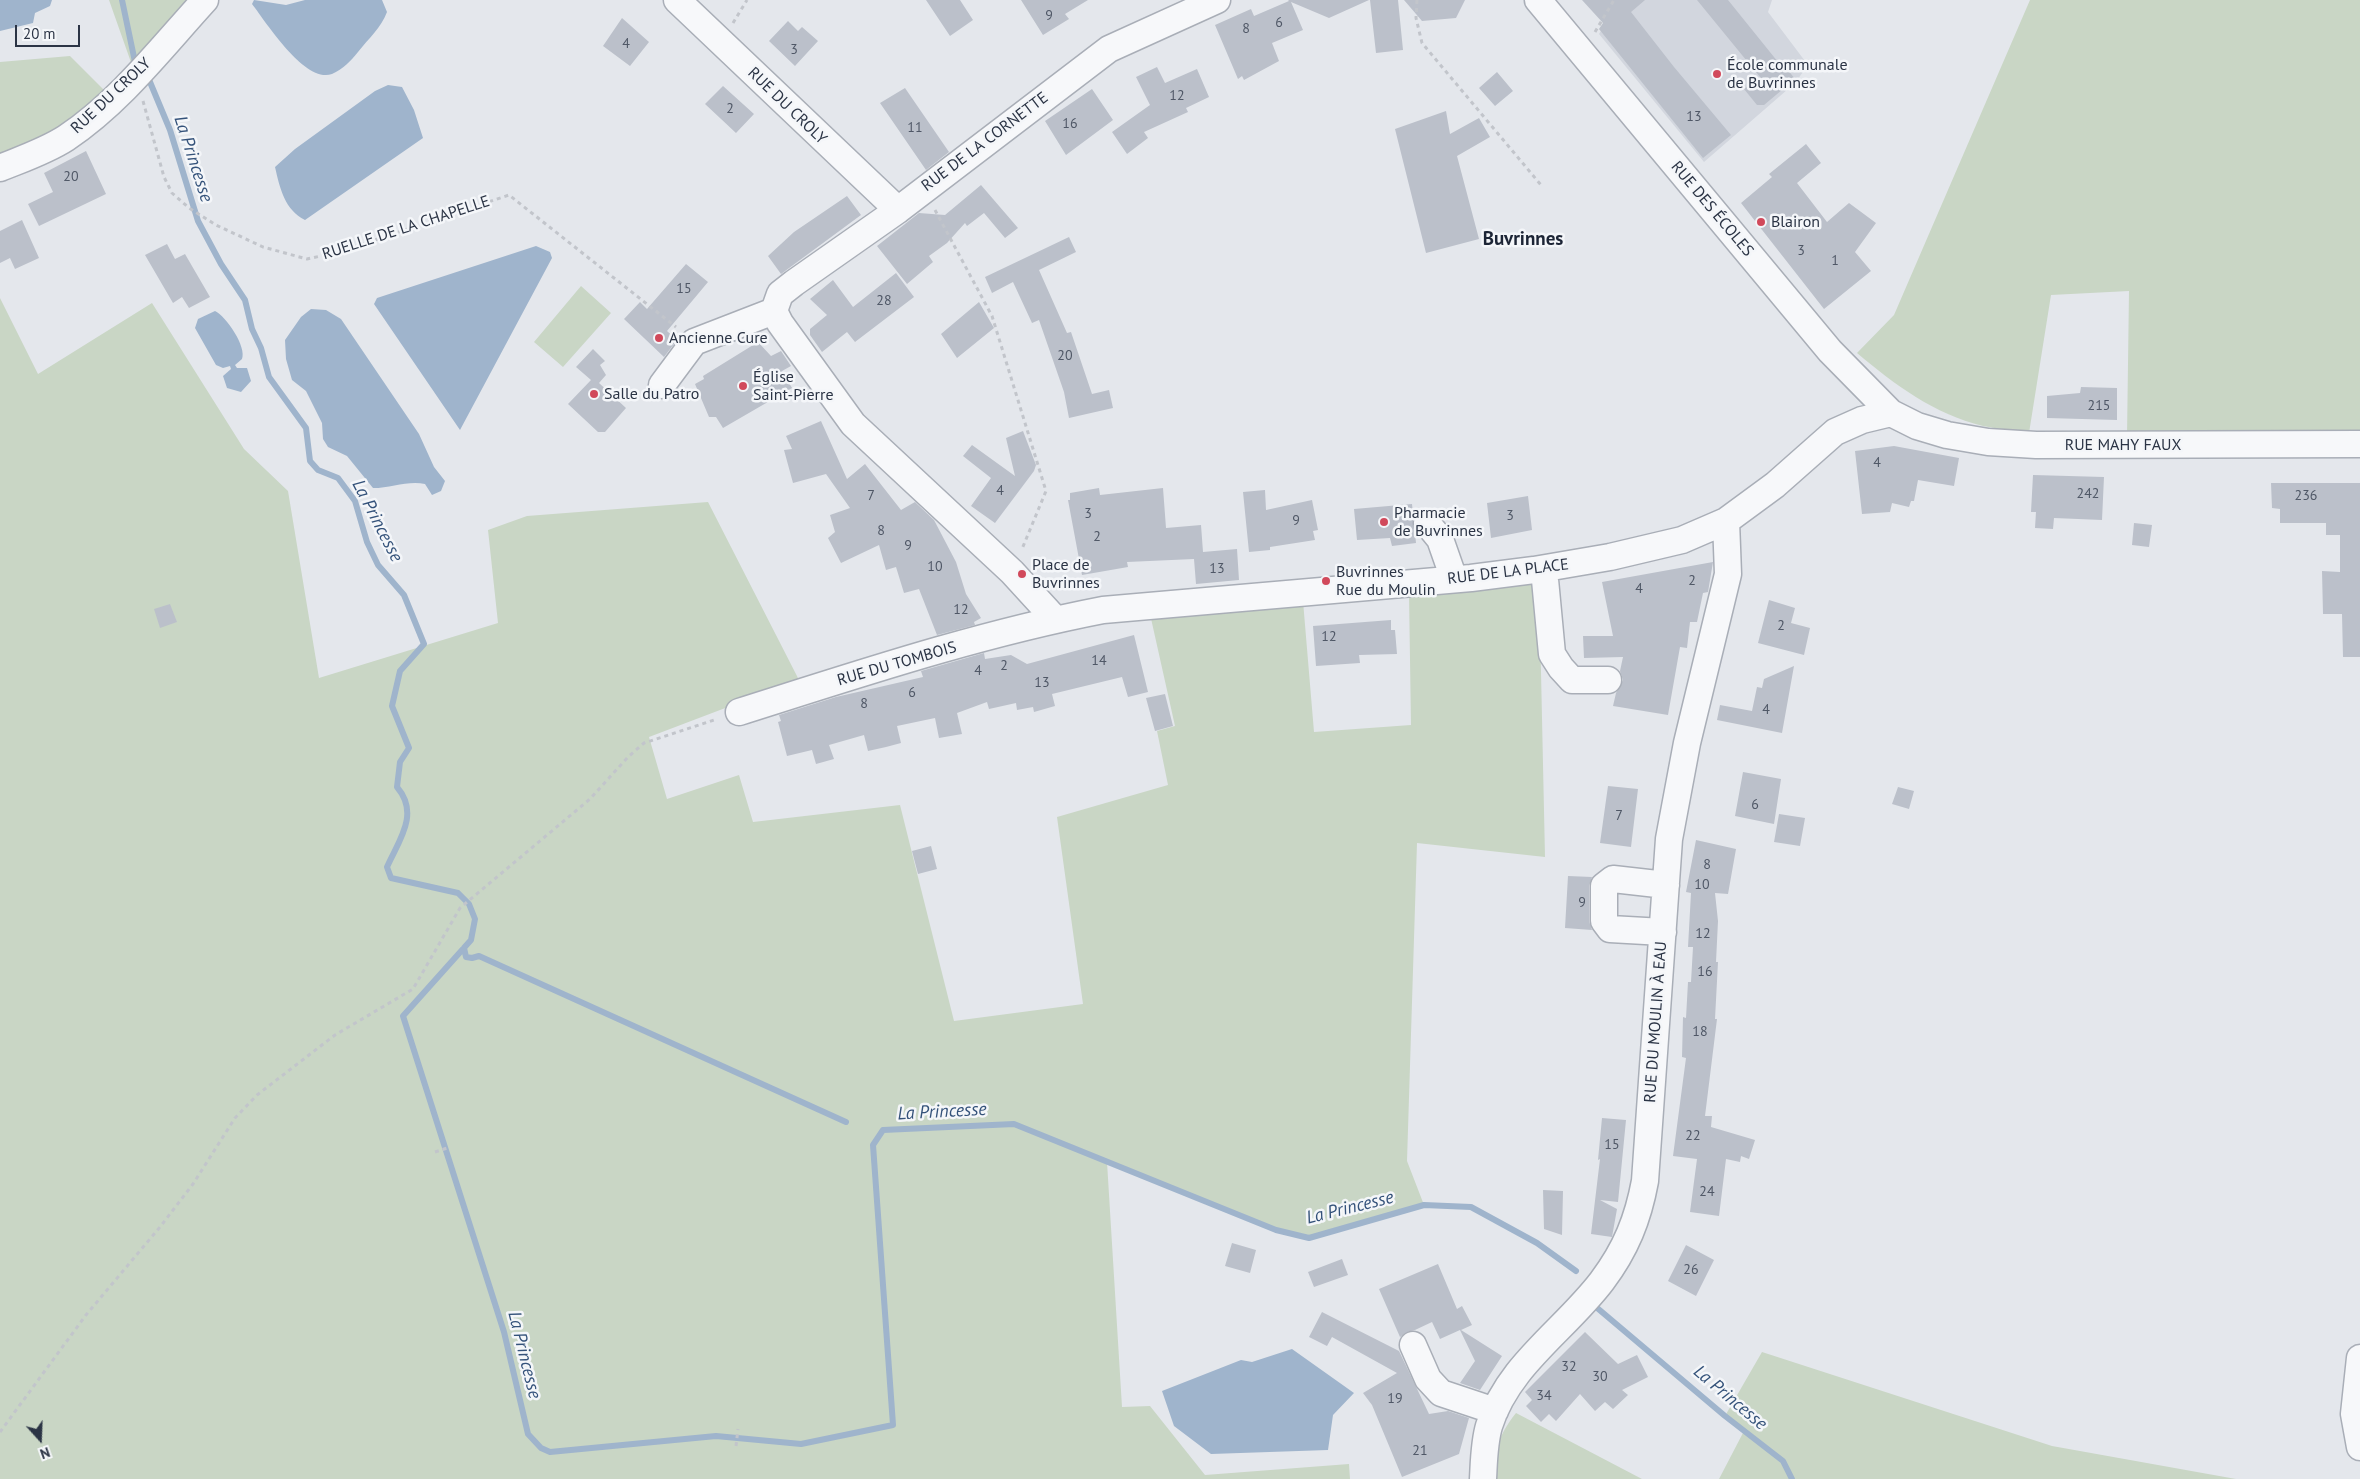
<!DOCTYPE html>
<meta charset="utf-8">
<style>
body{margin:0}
#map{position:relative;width:2360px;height:1479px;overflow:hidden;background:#e4e7ec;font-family:"PT Sans",sans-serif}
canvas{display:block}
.north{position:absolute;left:15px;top:1414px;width:50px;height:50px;-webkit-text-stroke:4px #f4f6f9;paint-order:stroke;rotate:160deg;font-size:14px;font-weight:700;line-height:20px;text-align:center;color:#2b3445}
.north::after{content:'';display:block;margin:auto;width:18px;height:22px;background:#2b3445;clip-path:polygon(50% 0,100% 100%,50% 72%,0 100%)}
.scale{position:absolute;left:15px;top:25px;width:65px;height:22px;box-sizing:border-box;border:2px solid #2b3445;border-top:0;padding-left:6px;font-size:15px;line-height:18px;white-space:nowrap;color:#2b3445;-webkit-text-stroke:4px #f4f6f9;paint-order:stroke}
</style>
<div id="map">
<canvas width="2360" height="1479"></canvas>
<div class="north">N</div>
<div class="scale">20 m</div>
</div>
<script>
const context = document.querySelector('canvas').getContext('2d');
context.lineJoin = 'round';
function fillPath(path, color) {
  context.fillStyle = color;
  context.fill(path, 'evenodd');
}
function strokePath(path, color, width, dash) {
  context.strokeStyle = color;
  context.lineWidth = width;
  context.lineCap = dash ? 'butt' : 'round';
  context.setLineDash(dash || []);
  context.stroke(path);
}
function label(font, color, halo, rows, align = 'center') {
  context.font = font + ' "PT Sans",sans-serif';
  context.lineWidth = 5;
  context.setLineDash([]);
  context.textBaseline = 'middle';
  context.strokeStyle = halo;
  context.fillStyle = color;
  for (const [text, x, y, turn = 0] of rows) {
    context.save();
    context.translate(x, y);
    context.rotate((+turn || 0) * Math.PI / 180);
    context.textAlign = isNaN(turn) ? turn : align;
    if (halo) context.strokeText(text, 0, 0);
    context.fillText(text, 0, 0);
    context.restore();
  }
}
const built = new Path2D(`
 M1619,0H1772L1768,12L1808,65L1795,83L1704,162L1599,34Z`);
const green = new Path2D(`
 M109,0H194L133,68Z
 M2030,0H2360V433L2127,436L2129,291L2051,295L2029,433C2014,431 1998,429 1983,426C1934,414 1895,385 1857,353L1894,315Z
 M70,56L108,94L45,140L0,158V62Z
 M581,286L611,313L563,367L534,342Z
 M0,298L38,374L152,303L244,449L288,491L319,678L498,623L488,530L527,516L708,502L799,680L649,737L667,799L739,775L753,822L900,805L954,1021L1083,1004L1057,817L1168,785L1157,731L1175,726L1150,614L1303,601L1314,732L1411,725L1409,594L1539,579L1545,857L1417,843L1407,1161L1424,1205L1309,1238L1276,1230L1107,1162L1122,1407L1150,1406L1205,1475L1349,1464L1350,1479H0Z
 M1762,1352L2052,1446L2236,1479H1719L1744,1431L1725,1416Z
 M1516,1413L1642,1479H1493C1496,1449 1497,1437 1516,1413Z`);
const water = new Path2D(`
 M0,0H52L50,6L35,13L33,23L0,31Z
 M254,0L286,5L305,0H382L387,12C381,28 369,38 358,52C351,61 343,69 332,74C305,84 266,22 252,4Z
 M388,85L402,87L414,110L423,138L305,220C285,210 280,189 275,167L295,149L375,91Z
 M536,246L550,252L552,258L460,430L374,304L377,298Z
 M311,309L326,310L341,319L419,434L434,467L445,481L441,491L432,495L425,484C409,480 391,488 373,488L347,456L328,447L323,439L322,423L306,391L292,380L286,359L285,340L301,317Z
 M215,311C226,316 247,347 242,359L235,365L237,368H247L251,381L241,392L227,388L223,376L231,369L230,366L223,368L216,365L195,328L198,319Z
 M1292,1349L1354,1393L1333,1415L1328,1450L1211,1454L1174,1426L1162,1391L1241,1360L1252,1362Z`);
const stream = new Path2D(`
 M122,0L135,62
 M145,76L150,82L170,130L198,221L221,264L245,300L252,329L261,348L269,377L306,428L310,461L318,470L338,478L355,501L367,542L378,565L404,595L424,644L400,671L392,706L409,748L400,762L397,787C420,814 399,840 387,867L391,878L458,893L469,904L475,919L471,940L403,1016L504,1332L528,1434L541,1448L550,1452L716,1436L801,1444L893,1425L873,1145L883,1130L1014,1124L1276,1230L1309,1238L1424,1205L1471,1207L1537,1243L1576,1271
 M464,948L466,957L472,958L479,956L846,1122
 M1596,1307L1725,1416L1783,1461L1792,1479`);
const building = new Path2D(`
 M926,0H960L973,20L950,36Z
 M1021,0H1088L1065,14L1069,19L1043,35Z
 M1288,0H1369L1329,18L1291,2L1303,30L1272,43L1279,61L1244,80L1242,76L1238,79L1215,25L1251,9L1254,16L1289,1Z
 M1370,0H1398L1403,50L1376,53Z
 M1404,0H1465L1456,18L1422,21Z
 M1582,0H1645L1631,12L1674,67L1731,135L1703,158L1599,29L1603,23Z
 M1697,0H1728L1778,62L1780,60L1795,79L1764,105H1757L1744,89L1760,77Z
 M622,18L649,42L630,66L603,46Z
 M788,21L798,31L802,27L818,41L795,66L769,41Z
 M1157,67L1165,83L1197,69L1209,97L1186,108L1188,112L1144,132L1148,138L1127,154L1112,132L1150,105L1136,77Z
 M1497,72L1513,91L1495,106L1479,88Z
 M723,86L754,114L736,133L705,104Z
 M905,88L949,152L926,170L880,103Z
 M1092,89L1113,120L1066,155L1045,121Z
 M1446,111L1450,134L1479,118L1490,137L1457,156L1479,239L1426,253L1395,129Z
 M1806,144L1821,163L1797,183L1827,222L1849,203L1876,223L1855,252L1871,271L1824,309L1741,203L1772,177L1769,174Z
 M86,151L106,194L39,226L28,204L53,192L44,173Z
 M981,185L1018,228L1005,238L984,213L967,226L965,223L947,243L929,256L933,262L907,284L877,246L919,213L945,215Z
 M847,196L861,215L781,274L768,256L794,232Z
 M22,220L39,258L15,269L10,258L0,263V231Z
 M1069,237L1076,252L1039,270L1067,333L1071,332L1092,394L1109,390L1113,408L1069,418L1064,392L1039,320L1032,323L1013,282L992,293L985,277Z
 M167,244L175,259L185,254L210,297L189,308L182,297L173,303L145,255Z
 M686,264L708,282L667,331L677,340L664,357L624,319L640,302L647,309Z
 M896,273L914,297L855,342L847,332L822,352L810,335V329L827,315L810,299L833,280L853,307Z
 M979,302L994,328L957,358L941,334Z
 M758,342L771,356L781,351L791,366L782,371L792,388L723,428L716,417H709L695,384L704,379L703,376Z
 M593,349L605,361L600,365L606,375L599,383L626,408L605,432H598L568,404L591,380L576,367Z
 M2081,387L2117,388V420L2047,418V396L2080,393Z
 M821,421L847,479L865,464L901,510L915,502L934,520L956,562L966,594L981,618L974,622L975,625L937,635L919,589L904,593L896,567L886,570L879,545L841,563L828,538L835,532L830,515L850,508L826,474L793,483L784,450L792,449L786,436Z
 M1023,431L1036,465L1034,471L995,523L971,506L991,478L963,456L972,445L1015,476L1006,438Z
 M1894,446L1959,458L1954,486L1918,480L1914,501H1911L1909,507L1892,503L1890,512L1862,514L1855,451Z
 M2033,475L2104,477L2102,520L2054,518L2053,529L2035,528L2036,512H2031Z
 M2271,483H2360V657H2343L2342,614H2323L2322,571L2340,572V535H2326V523H2280V509L2272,508Z
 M1099,488L1100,495L1163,488L1166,528L1201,525L1203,552L1237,549L1239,580L1196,584L1194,559L1127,562L1128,567L1082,575L1068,500H1070V493Z
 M1265,490L1266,510L1312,500L1318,530L1313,531L1315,540L1270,547V550L1249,552L1243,492Z
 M1528,496L1532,530L1491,538L1487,503Z
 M1412,504L1416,543L1392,546L1390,538L1357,540L1354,509Z
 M2134,523L2152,525L2149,547L2132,545Z
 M1713,562L1708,592L1703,593L1697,622H1690L1687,648L1680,647L1668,715L1613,706L1616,693L1623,680L1620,671L1623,657L1584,658L1583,636H1613L1602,582Z
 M1769,600L1795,608L1791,623L1810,628L1804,655L1758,643Z
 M170,604L177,622L160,628L154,609Z
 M1391,620V630H1395L1397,654L1359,655L1360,663L1316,666L1313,626Z
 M1134,635L1148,692L1128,697L1122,677L1052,694L1055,706L1034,712L1033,707L1017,710L1016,703L989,709L987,702L957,713L962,734L939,738L935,718L897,726L901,743L886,747L868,751L864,735L829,745L834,759L816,764L812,750L787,756L778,722L781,721L779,715L836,697L923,677L921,671L984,653L985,659L1011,655L1027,664Z
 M1794,666L1782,733L1717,720L1720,705L1752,711L1757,687L1762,688L1764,679Z
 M1165,694L1173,726L1155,731L1146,698Z
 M1743,772L1781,779L1774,824L1735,816Z
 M1608,786L1638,789L1631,847L1600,843Z
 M1898,787L1914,791L1909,809L1892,804Z
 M1779,814L1805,818L1800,846L1774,842Z
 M1696,840L1736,849L1728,894L1715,893L1718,921L1716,962H1718L1715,1019H1717L1705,1116H1712L1711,1127L1755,1140L1749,1159L1741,1156L1740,1162L1726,1159L1719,1216L1690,1212L1697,1159L1673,1156L1686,1058L1682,1057L1683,1017L1686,1018L1688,982H1691L1693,947H1688L1691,893L1686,892Z
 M931,846L937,869L918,874L912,851Z
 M1568,876L1592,877L1589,886V921L1592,930L1565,928Z
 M1602,1118L1626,1120L1618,1202L1600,1200L1617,1209L1612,1237L1591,1234L1600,1159L1598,1160Z
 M1543,1190L1563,1191L1562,1235L1544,1229Z
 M1232,1243L1256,1250L1250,1273L1225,1266Z
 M1686,1245L1714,1260L1696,1296L1668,1281Z
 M1342,1259L1348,1275L1314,1287L1308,1272Z
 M1438,1264L1457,1309L1462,1306L1472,1325L1461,1330L1502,1356L1480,1390L1460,1383L1475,1361L1460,1330L1440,1339L1432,1322L1415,1330L1407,1332L1400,1337L1379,1289Z
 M1322,1312L1399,1351L1429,1414L1448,1411L1469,1418L1459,1454L1402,1477L1372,1405L1363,1393L1397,1373L1332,1337L1327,1346L1309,1337Z
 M1585,1332L1618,1364L1637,1355L1648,1377L1622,1390L1628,1395L1613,1409L1605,1402L1595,1411L1580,1394L1556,1421L1549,1414L1541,1422L1526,1406L1532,1400L1525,1392Z`);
const path = new Path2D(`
 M1417,0L1416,18L1422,43L1541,185
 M733,23L747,0
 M1595,32L1614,0
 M143,101L164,177L172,193L189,208L216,225L263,247L307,259L339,252L509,195L676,327
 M935,210L992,316L1046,491L1022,549
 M435,1152L450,1147
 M0,1432L86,1315L160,1227L193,1184L235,1118L257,1095L335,1035L413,989L460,908L590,799L628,757L644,743L717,719
 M736,1446L738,1429`);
const minor = new Path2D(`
 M677,0L898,210
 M1538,0L1830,351L1891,413L1917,426L1947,435L1988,442L2036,445L2360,444
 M0,168C22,159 46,151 66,138C120,102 162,47 205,0
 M774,311L780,294L794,283L898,210L1109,49L1217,0
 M774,311L780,323L853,424L1012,572L1055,619
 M662,385L694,342L774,311
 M1427,523L1440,539L1454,579
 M1544,569L1552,654L1561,668L1572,680H1608
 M739,712C859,674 979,634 1103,610L1471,578L1534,570L1610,557L1682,540L1726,521L1775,485L1835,432L1862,420L1891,413
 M1663,932L1610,929L1604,921V886L1613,879L1666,885
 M1413,1345L1428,1379L1441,1393L1495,1411
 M2360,1358L2354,1414L2360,1447
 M1483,1479C1484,1461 1484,1443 1489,1426C1508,1365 1565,1330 1602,1281C1626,1249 1638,1219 1645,1181L1669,839L1687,743L1728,574L1726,521`);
const markers = [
 [1717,74,5,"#d1495b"],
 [1761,222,5,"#d1495b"],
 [659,338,5,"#d1495b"],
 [743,386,5,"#d1495b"],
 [594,394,5,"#d1495b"],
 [1384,522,5,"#d1495b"],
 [1022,574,5,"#d1495b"],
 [1326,581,5,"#d1495b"]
];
const numberNames = [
 ["9",1049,16],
 ["6",1279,23],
 ["8",1246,29],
 ["4",626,44],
 ["3",794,50],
 ["12",1177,96],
 ["2",730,109],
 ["13",1694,117],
 ["16",1070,124],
 ["11",915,128],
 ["20",71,177],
 ["3",1801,251],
 ["1",1835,261],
 ["15",684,289],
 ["28",884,301],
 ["20",1065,356],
 ["215",2099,406],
 ["4",1877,463],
 ["4",1000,491],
 ["242",2088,494],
 ["7",871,496],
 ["236",2306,496],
 ["3",1088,514],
 ["3",1510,516],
 ["9",1296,521],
 ["8",881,531],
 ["2",1097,537],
 ["9",908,546],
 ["10",935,567],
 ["13",1217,569],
 ["2",1692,581],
 ["4",1639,589],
 ["12",961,610],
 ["2",1781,626],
 ["12",1329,637],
 ["14",1099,661],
 ["2",1004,666],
 ["4",978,671],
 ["13",1042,683],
 ["6",912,693],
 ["8",864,704],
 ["4",1766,710],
 ["6",1755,805],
 ["7",1619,816],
 ["8",1707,865],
 ["10",1702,885],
 ["9",1582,903],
 ["12",1703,934],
 ["16",1705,972],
 ["18",1700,1032],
 ["22",1693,1136],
 ["15",1612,1145],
 ["24",1707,1192],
 ["26",1691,1270],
 ["32",1569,1367],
 ["30",1600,1377],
 ["34",1544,1396],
 ["19",1395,1399],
 ["21",1420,1451]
];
const poiNames = [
 ["École communale",1727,65],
 ["de Buvrinnes",1727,83],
 ["Blairon",1771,222],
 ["Ancienne Cure",669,338],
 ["Église",753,377],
 ["Saint-Pierre",753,395],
 ["Salle du Patro",604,394],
 ["Pharmacie",1394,513],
 ["de Buvrinnes",1394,531],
 ["Place de",1032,565],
 ["Buvrinnes",1032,583],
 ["Buvrinnes",1336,572],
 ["Rue du Moulin",1336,590]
];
const streetNames = [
 ["RUE DU CROLY",111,96,-43],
 ["RUE DU CROLY",787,106,44],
 ["RUE DE LA CORNETTE",985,142,-37],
 ["RUE DES ÉCOLES",1712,209,50],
 ["RUELLE DE LA CHAPELLE",406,228,-18],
 ["RUE MAHY FAUX",2123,445],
 ["RUE DE LA PLACE",1508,572,-7],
 ["RUE DU TOMBOIS",897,664,-16],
 ["RUE DU MOULIN À EAU",1656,1022,-86]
];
const waterNames = [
 ["La Princesse",193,159,72],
 ["La Princesse",377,521,63],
 ["La Princesse",942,1112,-3],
 ["La Princesse",1350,1208,-14],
 ["La Princesse",524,1355,76],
 ["La Princesse",1730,1398,40]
];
const quarterNames = [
 ["Buvrinnes",1523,240]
];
fillPath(built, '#d2d6de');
fillPath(green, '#c9d6c5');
fillPath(water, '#9fb4cc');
strokePath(stream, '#9fb4cc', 6);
fillPath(building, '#bbc0ca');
strokePath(minor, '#a9aeb7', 29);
strokePath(path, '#c2c5cb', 3, [4, 4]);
strokePath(minor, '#f7f8fa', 26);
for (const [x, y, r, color] of markers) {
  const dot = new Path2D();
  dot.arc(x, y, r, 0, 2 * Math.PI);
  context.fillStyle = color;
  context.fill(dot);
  strokePath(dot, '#f4f6f9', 2);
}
label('14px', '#4f5766', null, numberNames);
label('16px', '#2b3445', '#f4f6f9', poiNames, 'left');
label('16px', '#2b3445', '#f4f6f9', streetNames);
label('italic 18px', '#34527a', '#f4f6f9', waterNames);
label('bold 19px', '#1d2536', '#f4f6f9', quarterNames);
</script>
